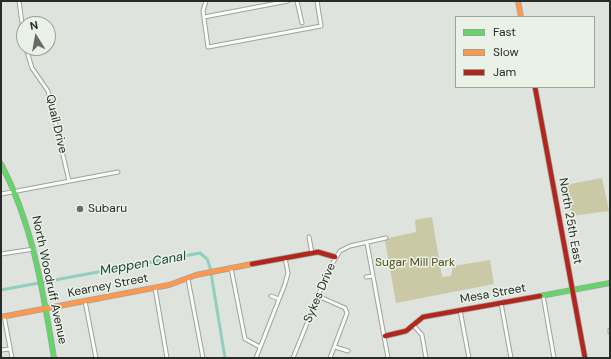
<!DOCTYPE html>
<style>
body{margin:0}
#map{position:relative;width:611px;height:359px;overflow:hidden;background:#dee3dd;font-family:"DM Sans",sans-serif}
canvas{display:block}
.frame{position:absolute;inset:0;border:2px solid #282b28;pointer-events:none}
.legend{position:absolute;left:455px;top:16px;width:140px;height:72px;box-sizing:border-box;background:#eaf2e8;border:1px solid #9ca29b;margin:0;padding:5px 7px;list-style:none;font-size:12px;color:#282b28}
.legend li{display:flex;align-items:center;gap:8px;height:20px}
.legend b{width:20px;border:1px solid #9ca29b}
.north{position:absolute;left:16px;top:16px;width:40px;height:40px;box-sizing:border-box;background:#eaf2e8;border:1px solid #9ca29b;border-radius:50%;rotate:349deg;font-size:11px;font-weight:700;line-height:16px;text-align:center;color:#282b28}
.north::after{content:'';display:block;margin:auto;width:14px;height:18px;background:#686b67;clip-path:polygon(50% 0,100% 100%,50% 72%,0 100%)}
</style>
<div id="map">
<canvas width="611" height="359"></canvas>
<div class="frame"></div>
<ul class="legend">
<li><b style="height:5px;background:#63d668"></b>Fast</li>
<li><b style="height:5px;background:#ff974d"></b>Slow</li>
<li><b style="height:5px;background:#b3261e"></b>Jam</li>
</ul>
<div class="north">N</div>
</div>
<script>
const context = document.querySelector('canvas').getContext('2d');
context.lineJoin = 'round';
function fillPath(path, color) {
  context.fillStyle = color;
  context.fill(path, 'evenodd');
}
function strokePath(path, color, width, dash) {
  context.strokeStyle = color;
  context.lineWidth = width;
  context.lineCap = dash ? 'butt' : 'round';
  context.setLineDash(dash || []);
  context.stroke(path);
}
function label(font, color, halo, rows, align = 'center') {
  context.font = font + ' "DM Sans",sans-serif';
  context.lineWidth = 3;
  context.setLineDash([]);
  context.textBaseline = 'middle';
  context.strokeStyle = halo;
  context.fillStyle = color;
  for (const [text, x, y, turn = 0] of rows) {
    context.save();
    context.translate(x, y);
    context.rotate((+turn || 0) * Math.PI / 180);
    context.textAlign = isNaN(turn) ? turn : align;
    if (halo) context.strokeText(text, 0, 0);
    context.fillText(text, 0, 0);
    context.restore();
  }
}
const green = new Path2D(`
 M602,178L609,211L571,216L565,185Z
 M432,217L442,277L451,276L453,266L490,260L494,284L396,303L385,241L389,238L416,232L415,220Z`);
const canal = new Path2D(`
 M1,290L200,253L207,259L210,267L225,358`);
const street = new Path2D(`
 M19,1L24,38
 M206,1L203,11L208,47L321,26L317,1
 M297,1L302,23
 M204,17L288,1
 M26,48L32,68L48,91L69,181
 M1,194L118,172
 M309,237L312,253
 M367,243L388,358
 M1,254L34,249
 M231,268L245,339L260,347
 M366,277L373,276
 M188,279L203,358
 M155,288L167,358
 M543,295L554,358
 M271,296L279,299
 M318,296L345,308L347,313L330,358
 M85,301L96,358
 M501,303L511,358
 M460,310L469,358
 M4,316L12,358
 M414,326L422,335L426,358
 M610,330V332
 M335,347L348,351
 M1,350L10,349
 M256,358L285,284L288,273L285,258
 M293,358L329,269L340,251L350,246L386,238`);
const fast = new Path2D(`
 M1,164C33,225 43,291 54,358
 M540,296L610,283`);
const slow = new Path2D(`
 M518,1L521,17
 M1,317L169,285L196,275L252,264`);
const jam = new Path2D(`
 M535,87L585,358
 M252,264L318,252L335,257
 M385,336L406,331L423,317L540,296`);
const markers = [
 [80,209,4,"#686b67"]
];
const streetNames = [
 ["Quail Drive",56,124,77],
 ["North 25th East",570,221,80],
 ["North Woodruff Avenue",49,280,78],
 ["Kearney Street",108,286,-11],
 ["Sykes Drive",320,293,-67],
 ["Mesa Street",493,294,-10]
];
const poiNames = [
 ["Subaru",88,209]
];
const parkNames = [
 ["Sugar Mill Park",415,263]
];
const waterNames = [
 ["Meppen Canal",143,264,-10]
];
fillPath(green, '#cbc9a5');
strokePath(canal, '#90cfc0', 3);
strokePath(street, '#9fa39e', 5);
strokePath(fast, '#9fa39e', 6);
strokePath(slow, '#9fa39e', 6);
strokePath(jam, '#9fa39e', 6);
strokePath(street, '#fafbfa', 3);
strokePath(fast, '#63d668', 4.5);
strokePath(slow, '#ff974d', 4.5);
strokePath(jam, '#b3261e', 4.5);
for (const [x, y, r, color] of markers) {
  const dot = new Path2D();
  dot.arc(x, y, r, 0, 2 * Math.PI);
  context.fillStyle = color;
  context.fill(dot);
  strokePath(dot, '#eaf2e8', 1.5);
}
label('12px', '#282b28', '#eaf2e8', streetNames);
label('12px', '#282b28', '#eaf2e8', poiNames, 'left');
label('12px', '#554e1a', '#eaf2e8', parkNames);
label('italic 13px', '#1a433b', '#eaf2e8', waterNames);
</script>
